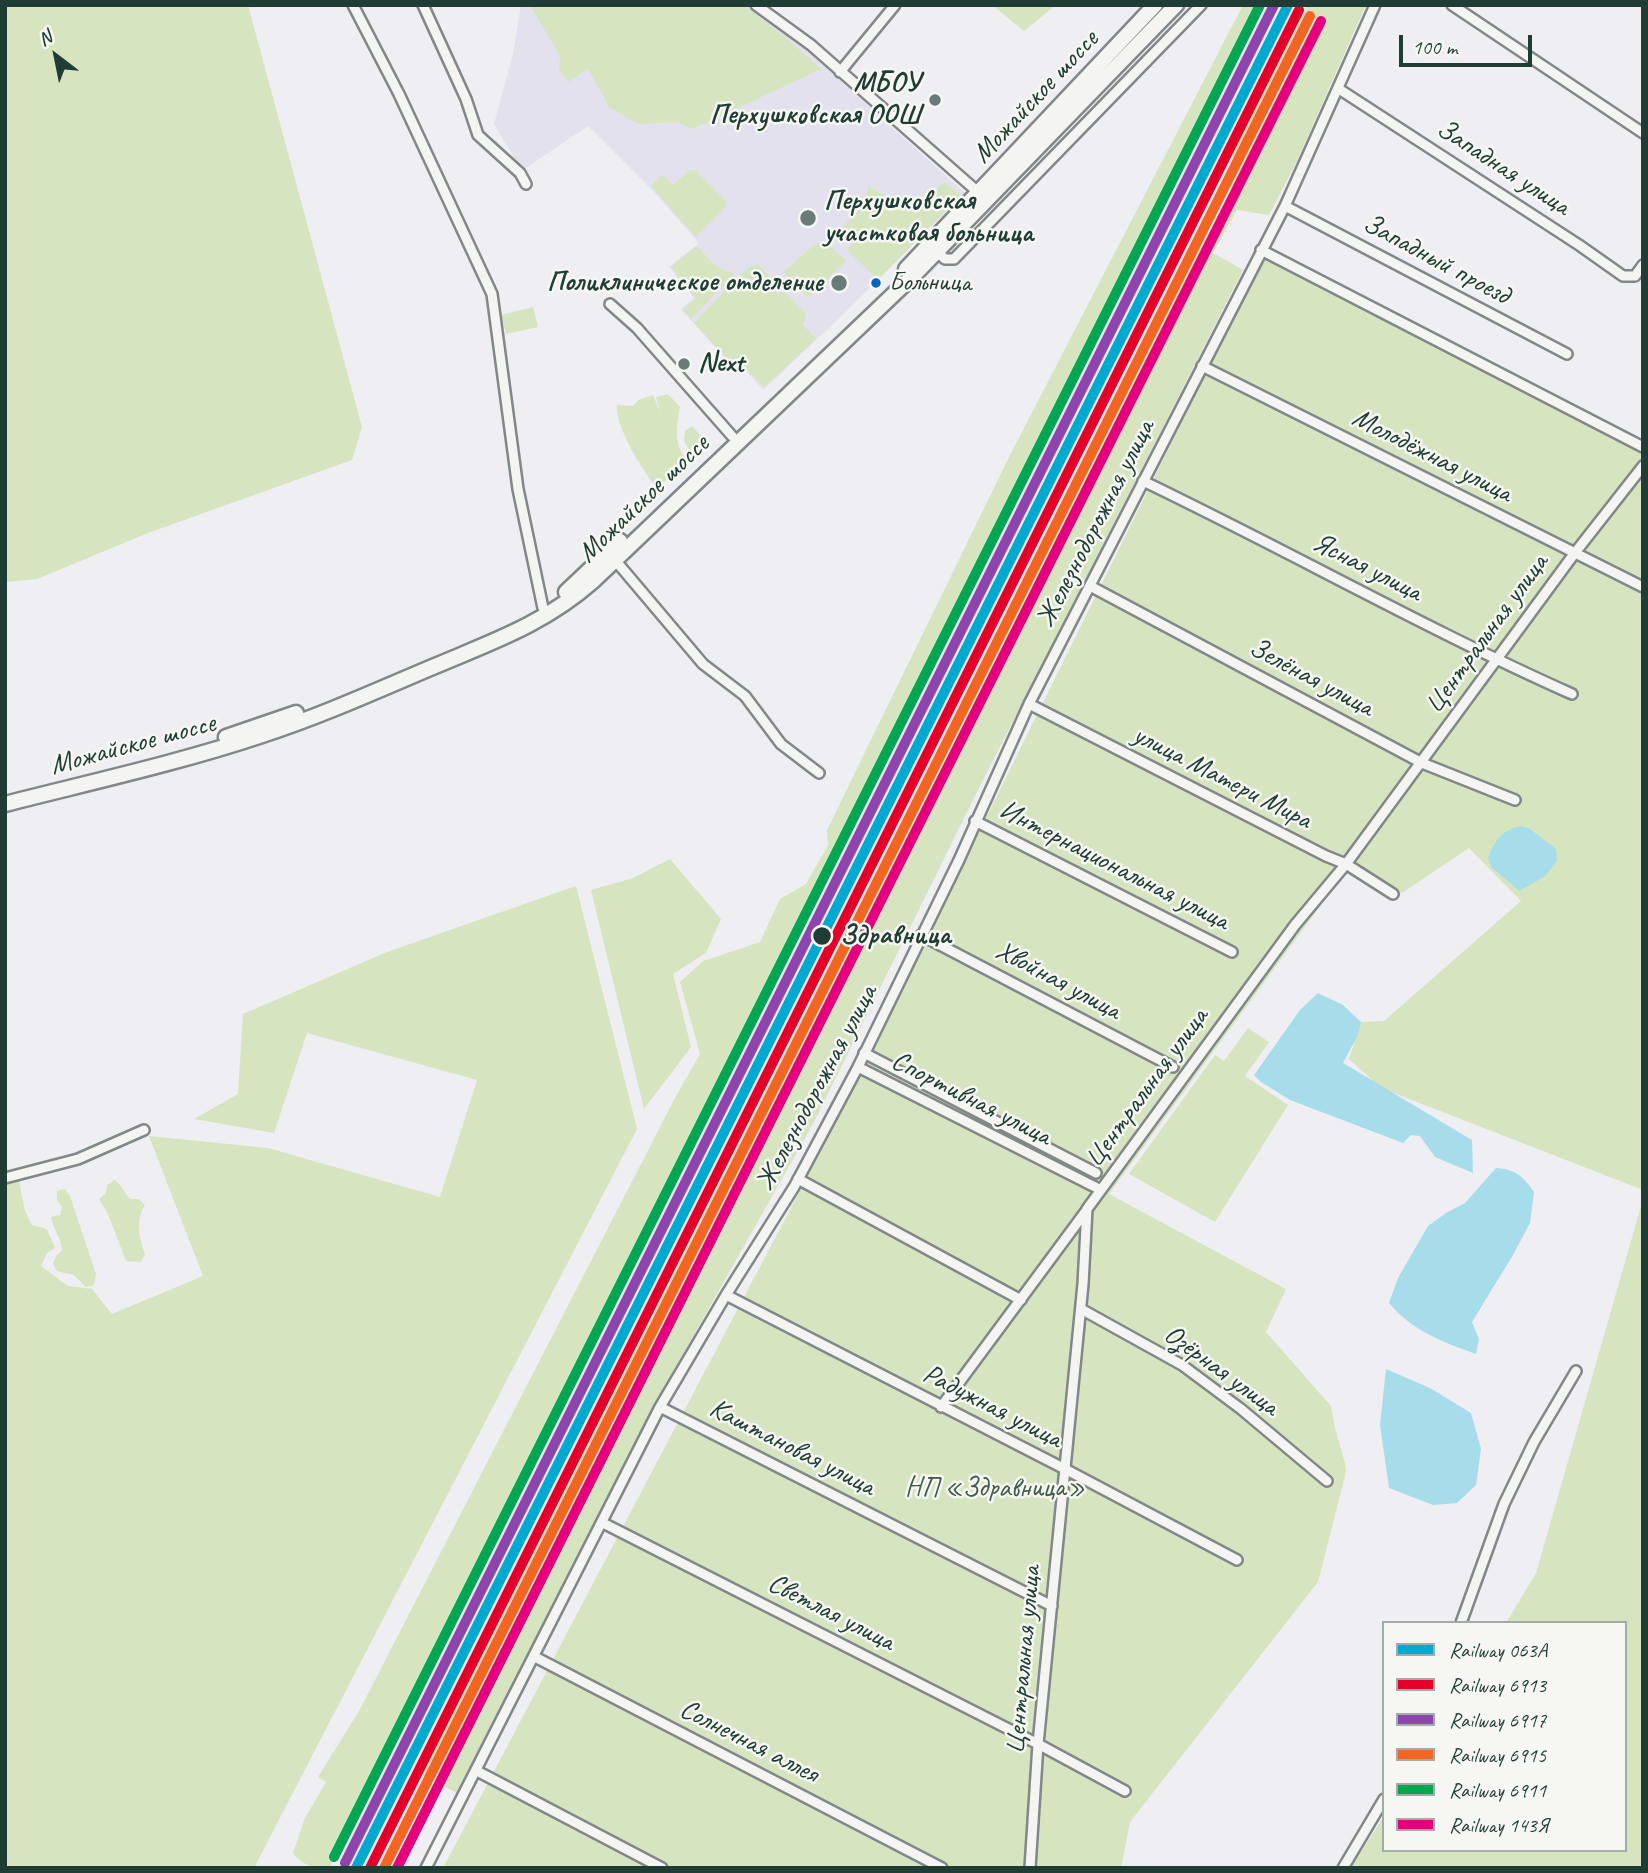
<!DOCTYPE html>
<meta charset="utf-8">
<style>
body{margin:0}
#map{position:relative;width:1648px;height:1873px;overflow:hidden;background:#efeef3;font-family:Caveat,sans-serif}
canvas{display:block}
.frame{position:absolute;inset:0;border:7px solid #1f3d34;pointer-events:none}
.legend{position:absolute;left:1382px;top:1621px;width:245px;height:231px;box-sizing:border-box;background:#f6f6f2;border:2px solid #a0aca6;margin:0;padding:9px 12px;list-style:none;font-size:21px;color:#1f3d34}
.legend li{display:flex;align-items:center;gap:14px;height:35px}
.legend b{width:35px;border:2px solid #a0aca6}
.north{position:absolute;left:21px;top:21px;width:70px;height:70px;-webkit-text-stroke:5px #f6f6f2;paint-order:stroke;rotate:328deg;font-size:19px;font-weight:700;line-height:28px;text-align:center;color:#1f3d34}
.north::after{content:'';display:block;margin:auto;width:24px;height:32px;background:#1f3d34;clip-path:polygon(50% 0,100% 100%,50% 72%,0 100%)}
.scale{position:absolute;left:1399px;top:35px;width:133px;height:32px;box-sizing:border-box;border:4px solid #1f3d34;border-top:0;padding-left:9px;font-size:21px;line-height:24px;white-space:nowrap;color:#1f3d34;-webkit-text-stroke:5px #f6f6f2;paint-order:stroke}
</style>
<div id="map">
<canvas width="1648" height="1873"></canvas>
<div class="frame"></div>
<ul class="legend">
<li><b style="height:9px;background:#00a9ce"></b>Railway 063А</li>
<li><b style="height:9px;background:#e4002b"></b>Railway 6913</li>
<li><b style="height:9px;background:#8e44ad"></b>Railway 6917</li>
<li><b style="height:9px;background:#f26522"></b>Railway 6915</li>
<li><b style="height:9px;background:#00a651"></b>Railway 6911</li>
<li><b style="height:9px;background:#e5007d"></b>Railway 143Я</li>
</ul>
<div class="north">N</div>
<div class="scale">100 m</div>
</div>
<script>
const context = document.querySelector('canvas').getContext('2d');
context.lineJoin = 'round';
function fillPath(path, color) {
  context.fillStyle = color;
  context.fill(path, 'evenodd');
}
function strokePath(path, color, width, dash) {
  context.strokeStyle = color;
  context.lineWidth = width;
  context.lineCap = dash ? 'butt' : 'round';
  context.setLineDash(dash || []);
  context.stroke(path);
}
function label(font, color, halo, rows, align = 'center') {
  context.font = font + ' Caveat,sans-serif';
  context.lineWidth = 5;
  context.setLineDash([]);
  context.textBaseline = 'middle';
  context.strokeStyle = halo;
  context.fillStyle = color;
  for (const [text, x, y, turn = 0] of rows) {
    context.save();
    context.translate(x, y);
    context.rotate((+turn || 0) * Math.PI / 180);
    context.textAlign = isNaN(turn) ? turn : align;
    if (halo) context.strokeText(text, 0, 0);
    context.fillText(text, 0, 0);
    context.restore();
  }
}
const built = new Path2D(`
 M521,5H749L787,33L965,193L830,327L763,390L737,361L731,365L681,309L694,298L669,267L699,243L654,192L588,126L526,168L515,159L494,124L513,54Z`);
const green = new Path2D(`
 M5,5H248L362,427L352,460L148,533L37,579L5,582Z
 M530,5H743L783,35L821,69L693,129L677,122L639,124L610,108L588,69L568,82L559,69L560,56Z
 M992,5H1056L1024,31Z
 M1243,5H1262L960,608L633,1247L352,1829L329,1868C314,1868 303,1866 293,1853L305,1818L326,1782L318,1777L359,1711L675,1098L700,1054L680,982L703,961L760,942L780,899L806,884L828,845L827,830L1009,457Z
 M1308,5H1366L1296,163L1269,215L1237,210L1213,253L1243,270L977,792L813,1124L661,1393L459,1794L422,1775L1180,267L1199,250L1231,192L1233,152Z
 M690,170H695L724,199L727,206L696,237L651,186L662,175L673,185Z
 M944,182L961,195L878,280L847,250L853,243L840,230L865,203L868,186L898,202L929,198Z
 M825,241L846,261L808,298L783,272L814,245Z
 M697,246C708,258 717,271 735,273L691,319L683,310L696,298L671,267Z
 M1268,247L1643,441V1190L1381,1088L1349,1059L1361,1022L1384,1021L1521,901L1469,848L1402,893L1351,864L1109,1194L1286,1289L1266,1332L1331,1406L1335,1428L1345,1463L1346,1472L1318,1582L1130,1822L1121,1868H443L831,1132Z
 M757,264L776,282L777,294L781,292L785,293L806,314L803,325L816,339L764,387L737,359L731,363L694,323L747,268Z
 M533,307L538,327L506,334L501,315Z
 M668,394L680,407C677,425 673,445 687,460L658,488C644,475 614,424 617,405L633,406L639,400L653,395L660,412L656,397Z
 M692,426L704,439L691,454L684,441L685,431Z
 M670,859L721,919L706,953L673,974L691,1047L644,1109L591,890L633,878Z
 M576,886L637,1129L254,1868H5V1184L19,1181L25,1211L32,1225L47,1229L55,1248L47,1253L41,1266L68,1286L92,1289L112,1314L203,1276L149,1136L268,1148L440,1197L477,1080L307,1033L274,1133L194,1119L238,1094L243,1014L387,952Z
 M1248,1028L1269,1042L1245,1076L1288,1105L1215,1222L1129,1174L1215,1055L1224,1061Z
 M115,1180C123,1186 124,1193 130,1199H139L145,1205C135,1221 139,1237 145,1254L141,1262L126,1261L108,1214L99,1199L106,1193L107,1185Z
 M65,1189L70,1196L96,1274L94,1285L86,1287L74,1275L57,1271L53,1264L56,1256L62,1250C61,1237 53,1229 51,1217L60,1215L62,1207L57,1200V1191Z
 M1643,1199V1868H1351L1384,1816V1850H1625V1623H1506L1536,1573Z`);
const water = new Path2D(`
 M1521,826L1530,829L1556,849L1557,861L1545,876L1520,891L1492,868L1488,858C1495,840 1502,830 1521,826Z
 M1318,993L1343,1005L1361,1022L1358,1035L1343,1063L1472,1140L1473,1173L1435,1157L1420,1136L1411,1135L1403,1143L1290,1100L1261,1082L1254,1075L1300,1010Z
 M1496,1168C1515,1169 1524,1177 1534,1192L1530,1223L1513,1255L1472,1322L1479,1339L1476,1354C1443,1342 1412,1331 1389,1303L1398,1278L1428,1226L1446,1213L1465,1203Z
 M1386,1369L1430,1388L1471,1413L1481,1449L1476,1485L1457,1503L1433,1505L1389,1488L1380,1425Z`);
const minor = new Path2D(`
 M353,5L399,94L492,294L518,489L543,608
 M423,5L466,99L478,135L520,173L526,184
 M756,5L811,45L979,193
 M1452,5L1643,133
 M840,72L895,5
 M1339,89L1579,245L1623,276H1635L1643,265
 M1285,206L1567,354
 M1261,250L1643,447
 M937,252L945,259H954L1201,5
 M610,304L637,328L732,436
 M1202,366L1643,587
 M1143,481C1287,550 1426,629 1572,694
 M615,560L703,664L745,696L781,744L819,773
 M1090,586L1422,763L1515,800
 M1029,704L1326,856L1346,864L1393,894
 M975,821L1232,952
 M921,935L1173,1067
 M864,1053L1096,1173
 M858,1067L1101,1190
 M5,1178L78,1159L144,1130
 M798,1179L1021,1300
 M726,1295L1065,1469L1237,1560
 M1081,1309L1182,1365L1241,1409L1327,1481
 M660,1407L1052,1606
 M941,1407L1086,1211
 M603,1523L1038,1744L1125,1791
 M1461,1623L1504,1504L1534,1442L1576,1371
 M535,1657L942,1868
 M477,1771L662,1868
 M426,1868L660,1407L726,1295L794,1187L858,1067L959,860L1029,704L1285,206L1375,5
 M1030,1868L1038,1744L1083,1284L1087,1209L1295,925L1346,864L1574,554L1643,466
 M1343,1868L1384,1799`);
const primary = new Path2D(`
 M906,269L1155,5
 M566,592L620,541
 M226,737L296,713
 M5,804C91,782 178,763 262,735C321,716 378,690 435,666C494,641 544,624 593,581L916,273L1176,5`);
const rail1 = new Path2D(`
 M356,1868L1288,5`);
const rail2 = new Path2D(`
 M370,1868L1299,10`);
const rail3 = new Path2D(`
 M345,1863L1274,5`);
const rail4 = new Path2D(`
 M384,1868L1310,16`);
const rail5 = new Path2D(`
 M334,1857L1260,5`);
const rail6 = new Path2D(`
 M397,1868L1321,21`);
const markers = [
 [935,100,7,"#687b77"],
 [808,218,9,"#687b77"],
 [839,283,9,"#687b77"],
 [876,283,6,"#0065bd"],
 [684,364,7,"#687b77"],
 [822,936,10,"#1f3d34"]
];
const busNames = [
 ["Больница",889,283]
];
const poiNames = [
 ["МБОУ",921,84],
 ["Перхушковская ООШ",921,116],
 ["Перхушковская",824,202,"left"],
 ["участковая больница",824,234,"left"],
 ["Поликлиническое отделение",823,283],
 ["Next",698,364,"left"]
];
const streetNames = [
 ["Можайское шоссе",1036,97,-47],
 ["Западная улица",1503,168,33],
 ["Западный проезд",1436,260,28],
 ["Молодёжная улица",1432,456,27],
 ["Можайское шоссе",644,499,-44],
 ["Железнодорожная улица",1096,524,-63],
 ["Ясная улица",1367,568,27],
 ["Центральная улица",1487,634,-54],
 ["Зелёная улица",1311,678,28],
 ["Можайское шоссе",133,745,-15],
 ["улица Матери Мира",1222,778,27],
 ["Интернациональная улица",1114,866,27],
 ["Хвойная улица",1058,981,28],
 ["Железнодорожная улица",817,1088,-62],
 ["Центральная улица",1147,1088,-54],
 ["Спортивная улица",971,1099,27],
 ["Озёрная улица",1221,1371,36],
 ["Радужная улица",992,1407,27],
 ["Каштановая улица",792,1448,27],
 ["Светлая улица",831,1613,27],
 ["Центральная улица",1024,1660,-85],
 ["Солнечная аллея",749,1742,27]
];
const stopNames = [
 ["Здравница",840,936]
];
const parkNames = [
 ["НП «Здравница»",995,1489]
];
fillPath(built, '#e2e1ed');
fillPath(green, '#d6e5c0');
fillPath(water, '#a7dceb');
strokePath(minor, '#828788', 14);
strokePath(primary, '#828788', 19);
strokePath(minor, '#f4f4f3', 9);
strokePath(primary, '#f4f4f3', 14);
strokePath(rail1, '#00a9ce', 10);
strokePath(rail2, '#e4002b', 10);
strokePath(rail3, '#8e44ad', 10);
strokePath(rail4, '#f26522', 10);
strokePath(rail5, '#00a651', 10);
strokePath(rail6, '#e5007d', 10);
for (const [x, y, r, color] of markers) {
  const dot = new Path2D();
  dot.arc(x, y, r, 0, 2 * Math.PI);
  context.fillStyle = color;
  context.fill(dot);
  strokePath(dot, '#f6f6f2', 2.5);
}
label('26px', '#1f3d34', '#f6f6f2', busNames, 'left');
label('bold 28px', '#1f3d34', '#f6f6f2', poiNames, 'right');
label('28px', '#1f3d34', '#f6f6f2', streetNames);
label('bold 28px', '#1f3d34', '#f6f6f2', stopNames, 'left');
label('28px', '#3f5d48', '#f6f6f2', parkNames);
</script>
